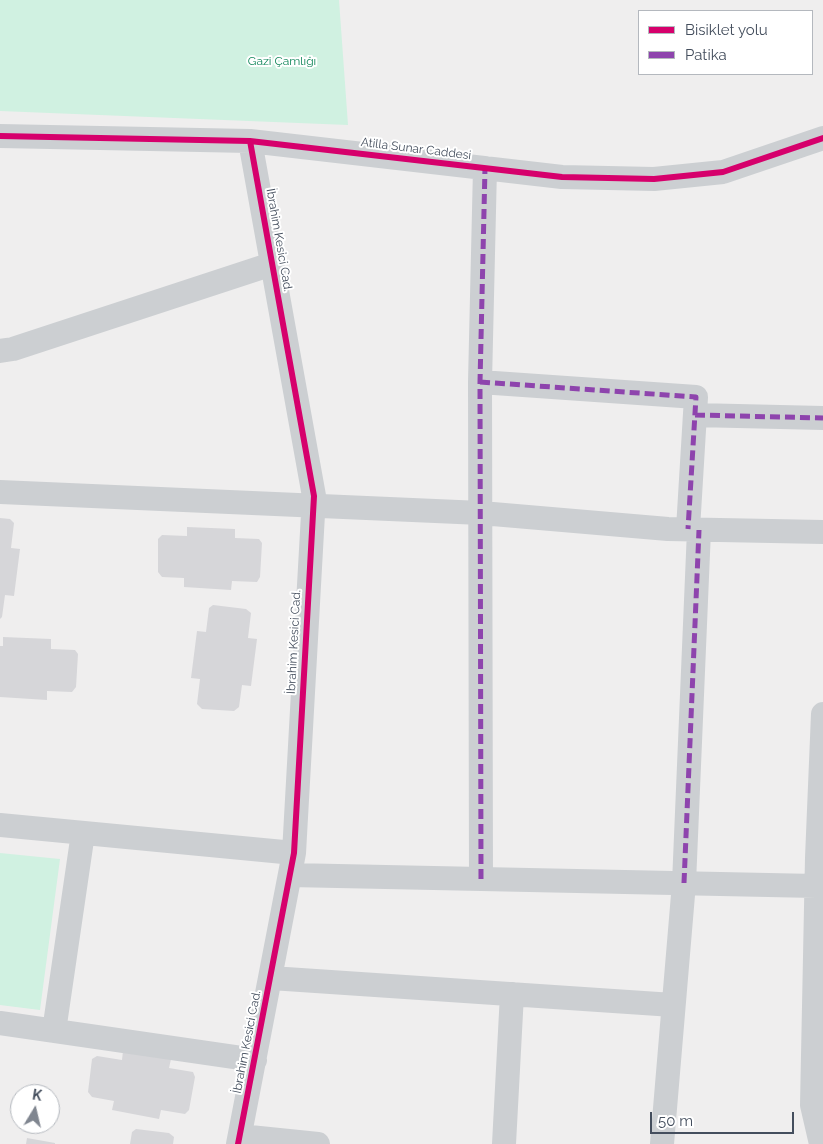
<!DOCTYPE html>
<meta charset="utf-8">
<style>
body{margin:0}
#map{position:relative;width:823px;height:1144px;overflow:hidden;background:#efeeee;font-family:Raleway,sans-serif}
canvas{display:block}
.legend{position:absolute;left:638px;top:10px;width:175px;height:65px;box-sizing:border-box;background:#fff;border:1px solid #b4b8be;margin:0;padding:6px 9px;list-style:none;font-size:15px;color:#444e5d}
.legend li{display:flex;align-items:center;gap:10px;height:25px}
.legend b{width:25px;border:1px solid #b4b8be}
.north{position:absolute;left:10px;top:1084px;width:50px;height:50px;box-sizing:border-box;background:#fff;border:1px solid #b4b8be;border-radius:50%;rotate:9deg;font-size:14px;font-weight:700;line-height:20px;text-align:center;color:#444e5d}
.north::after{content:'';display:block;margin:auto;width:18px;height:22px;background:#808690;clip-path:polygon(50% 0,100% 100%,50% 72%,0 100%)}
.scale{position:absolute;left:650px;top:1112px;width:144px;height:22px;box-sizing:border-box;border:2px solid #444e5d;border-top:0;padding-left:6px;font-size:15px;line-height:18px;white-space:nowrap;color:#444e5d;-webkit-text-stroke:4px #fff;paint-order:stroke}
</style>
<div id="map">
<canvas width="823" height="1144"></canvas>
<ul class="legend">
<li><b style="height:6px;background:#d6006c"></b>Bisiklet yolu</li>
<li><b style="height:6px;background:#8e44ad"></b>Patika</li>
</ul>
<div class="north">K</div>
<div class="scale">50 m</div>
</div>
<script>
const context = document.querySelector('canvas').getContext('2d');
context.lineJoin = 'round';
function fillPath(path, color) {
  context.fillStyle = color;
  context.fill(path, 'evenodd');
}
function strokePath(path, color, width, dash) {
  context.strokeStyle = color;
  context.lineWidth = width;
  context.lineCap = dash ? 'butt' : 'round';
  context.setLineDash(dash || []);
  context.stroke(path);
}
function label(font, color, halo, rows, align = 'center') {
  context.font = font + ' Raleway,sans-serif';
  context.lineWidth = 4;
  context.setLineDash([]);
  context.textBaseline = 'middle';
  context.strokeStyle = halo;
  context.fillStyle = color;
  for (const [text, x, y, turn = 0] of rows) {
    context.save();
    context.translate(x, y);
    context.rotate((+turn || 0) * Math.PI / 180);
    context.textAlign = isNaN(turn) ? turn : align;
    if (halo) context.strokeText(text, 0, 0);
    context.fillText(text, 0, 0);
    context.restore();
  }
}
const green = new Path2D(`
 M0,0H339L348,125L0,111Z
 M0,853L60,859L40,1010L0,1005Z`);
const building = new Path2D(`
 M0,518L10,519L14,523L11,548L20,549L14,596L5,595L2,617L0,619Z
 M187,527L235,529V538L259,539L262,543L260,577L257,582L232,581L231,590L184,587V578L162,577L158,572V539L162,535L187,536Z
 M213,605L246,609L251,613L248,638L257,639L251,686L242,685L239,707L234,711L202,709L197,704L200,679L191,678L197,631L206,632L209,608Z
 M3,637L51,639V649L75,650L78,654L76,687L72,692L47,691V700L0,697V646H3Z
 M123,1051L171,1059L169,1068L193,1072L195,1077L189,1110L185,1114L161,1110L159,1119L112,1110L114,1101L92,1097L88,1092L92,1059L97,1056L122,1060Z
 M136,1129L169,1133L174,1137L173,1144H130L132,1132Z
 M27,1138L55,1143V1144H26Z`);
const minor = new Path2D(`
 M0,136L250,141L562,177L654,179L723,172L823,138
 M0,351L13,349L272,264
 M480,382L696,397L688,529
 M695,415L823,418
 M0,492L481,513L668,529L823,532
 M0,825L294,853
 M290,875L816,886
 M481,879L480,382L485,168
 M271,978L673,1005
 M0,1023L255,1060
 M54,1031L83,833
 M240,1136L318,1144
 M238,1144L294,853L314,496L250,141
 M504,1144L512,994
 M662,1144L684,883L699,530
 M821,1144L812,1105L817,858L823,714`);
const quiet = new Path2D(`
 M480,382L696,397L688,529
 M695,415L823,418
 M481,879L480,382L485,168
 M684,883L699,530`);
const cycleway = new Path2D(`
 M0,136L250,141L562,177L654,179L723,172L823,138
 M238,1144L294,853L314,496L250,141`);
const parkNames = [
 ["Gazi Çamlığı",282,61]
];
const streetNames = [
 ["Atilla Sunar Caddesi",416,149,7],
 ["İbrahim Kesici Cad.",279,240,80],
 ["İbrahim Kesici Cad.",294,642,-87],
 ["İbrahim Kesici Cad.",247,1042,-79]
];
fillPath(green, '#d0f1e1');
fillPath(building, '#d6d6d9');
strokePath(minor, '#cccfd2', 24);
strokePath(quiet, '#8e44ad', 5, [10, 5]);
strokePath(cycleway, '#d6006c', 6);
label('12px', '#0e8558', '#fff', parkNames);
label('12px', '#444e5d', '#fff', streetNames);
</script>
